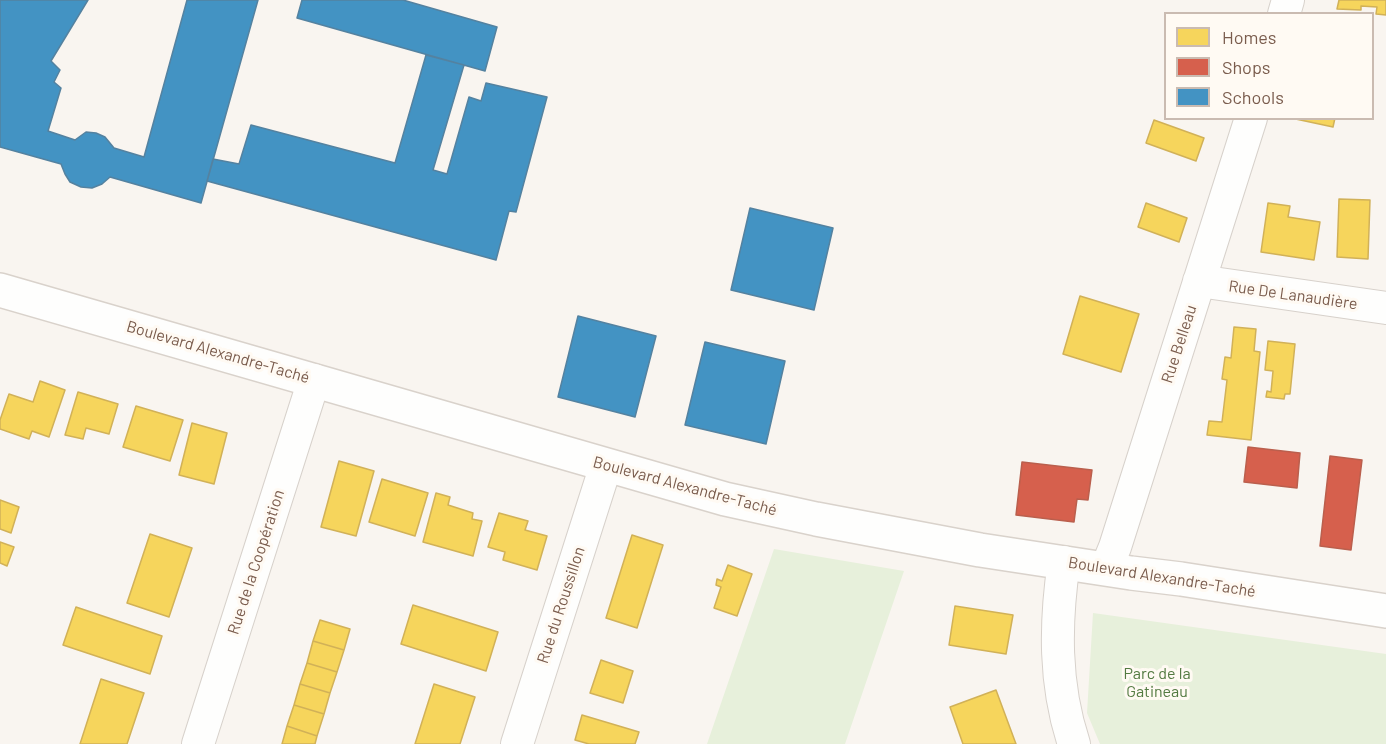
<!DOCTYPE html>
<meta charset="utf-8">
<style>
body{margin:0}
#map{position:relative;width:1386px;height:744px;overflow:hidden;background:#f9f5f0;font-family:Barlow,sans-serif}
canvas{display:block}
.legend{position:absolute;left:1164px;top:12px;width:210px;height:108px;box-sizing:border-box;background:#fffaf3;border:2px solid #cabbb1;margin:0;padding:8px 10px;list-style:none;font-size:18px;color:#7a5c4d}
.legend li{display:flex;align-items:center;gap:12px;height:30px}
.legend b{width:30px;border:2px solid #cabbb1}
</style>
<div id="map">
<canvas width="1386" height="744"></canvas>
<ul class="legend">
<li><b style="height:16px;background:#f6d55c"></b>Homes</li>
<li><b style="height:16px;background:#d6604d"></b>Shops</li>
<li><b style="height:16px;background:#4393c3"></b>Schools</li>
</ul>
</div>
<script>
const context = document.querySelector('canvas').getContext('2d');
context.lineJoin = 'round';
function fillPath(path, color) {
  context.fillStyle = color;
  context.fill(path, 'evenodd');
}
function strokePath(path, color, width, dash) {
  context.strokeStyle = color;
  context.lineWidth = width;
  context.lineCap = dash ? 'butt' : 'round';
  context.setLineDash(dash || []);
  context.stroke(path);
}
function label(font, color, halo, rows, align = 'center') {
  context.font = font + ' Barlow,sans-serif';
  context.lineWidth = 6;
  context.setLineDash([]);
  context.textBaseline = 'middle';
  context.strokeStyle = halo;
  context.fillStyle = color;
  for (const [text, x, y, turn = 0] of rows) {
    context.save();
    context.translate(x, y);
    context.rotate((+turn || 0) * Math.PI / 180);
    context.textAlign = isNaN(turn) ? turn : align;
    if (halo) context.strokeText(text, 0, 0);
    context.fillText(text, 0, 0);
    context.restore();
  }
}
const green = new Path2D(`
 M774,549L904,571L845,744H707Z
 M1093,613L1386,654V744H1100L1087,713Z`);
const homes = new Path2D(`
 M1339,0H1386V15L1376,14L1377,7L1361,6V10L1337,9Z
 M1291,118H1335L1333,127Z
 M1154,120L1204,138L1196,161L1146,143Z
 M1339,199L1370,200L1368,259L1337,257Z
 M1146,203L1187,218L1179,242L1138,227Z
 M1268,203L1290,206L1288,217L1320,222L1314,260L1261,252Z
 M1080,296L1139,314L1121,372L1063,354Z
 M1234,327L1256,329L1254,351L1260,352L1251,440L1207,435L1209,421L1222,422L1227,380L1222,379L1225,357L1231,358Z
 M1268,341L1295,344L1290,394H1285L1284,399L1266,397L1267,391L1271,392L1273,371L1265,370Z
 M40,381L65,390L49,437L32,431L29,439L0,429V420L9,394L33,402Z
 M78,392L118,404L109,434L86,428L83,439L65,435Z
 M136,406L183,420L170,461L123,447Z
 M192,423L227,433L214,484L179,475Z
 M339,461L374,471L356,536L321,527Z
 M382,479L428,493L415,536L369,522Z
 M436,493L450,497L448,505L473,513L472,519L482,521L473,556L423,542Z
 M0,500L19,507L11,533L0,529Z
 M499,513L528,521L525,530L547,536L537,570L503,560L505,552L488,547Z
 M150,534L192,548L169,617L127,603Z
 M632,535L663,545L637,628L606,618Z
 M0,542L14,547L7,566L0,563Z
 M728,565L752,574L737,616L714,608L721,587L716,585L717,579L722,581Z
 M413,605L498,632L486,671L401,644Z
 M955,606L1013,615L1006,654L949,645Z
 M76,607L162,636L150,674L63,645Z
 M320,620L350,629L344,650L313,641Z
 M313,641L344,650L337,672L307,663Z
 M601,660L633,671L623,703L590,693Z
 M307,663L337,672L330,693L300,684Z
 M101,679L144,693L127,744H80Z
 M300,684L330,693L324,714L294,705Z
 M434,684L475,697L460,744H415Z
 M996,690L1016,744H963L950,707Z
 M294,705L324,714L317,736L287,726Z
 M582,715L639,732L635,744H589L575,740Z
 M287,726L317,736L315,744H282Z`);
const shops = new Path2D(`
 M1248,447L1300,453L1297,488L1244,482Z
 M1330,456L1362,460L1351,550L1320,546Z
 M1022,462L1092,470L1088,500L1077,499L1074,522L1016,515Z`);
const schools = new Path2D(`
 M0,0H88L51,61L60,70L54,82L61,88L48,131L75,140L86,132L96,133L105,137L114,148L144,157L187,0H258L201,203L110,177L102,184L92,188L81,187L70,182L65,174L61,164L0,147Z
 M302,0H403L497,27L485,71L297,18Z
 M426,55L464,65L433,170L447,174L469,97L481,101L486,83L547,97L516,212L509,211L496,260L207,181L213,159L239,164L251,125L395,163Z
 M750,208L833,228L814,310L731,290Z
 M578,316L656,336L635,417L558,397Z
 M705,342L785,361L766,444L685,425Z`);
const street = new Path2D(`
 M1284,14L1288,0
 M1199,281L1386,308
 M1064,562C1055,623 1054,684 1074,744
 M1106,569L1115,547L1251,118
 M198,744L314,380
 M517,744L606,465`);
const secondary = new Path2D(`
 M0,290L725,499L816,519L980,550L1131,573L1181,579L1386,611`);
const streetNames = [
 ["Rue De Lanaudière",1293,295,8],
 ["Rue Belleau",1179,344,-72],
 ["Boulevard Alexandre-Taché",218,352,16],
 ["Boulevard Alexandre-Taché",685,486,15],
 ["Rue de la Coopération",256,562,-72],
 ["Boulevard Alexandre-Taché",1162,577,9],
 ["Rue du Roussillon",561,605,-72]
];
const parkNames = [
 ["Parc de la",1157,674],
 ["Gatineau",1157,692]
];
fillPath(green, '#e7f0db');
fillPath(homes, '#f6d55c');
strokePath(homes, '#d1b158', 1.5);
fillPath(shops, '#d6604d');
strokePath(shops, '#ba5f4d', 1.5);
fillPath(schools, '#4393c3');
strokePath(schools, '#5482a0', 1.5);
strokePath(street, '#d7d1cb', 34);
strokePath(secondary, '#d9d2cb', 36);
strokePath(street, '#fefefd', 32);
strokePath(secondary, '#fefefd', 33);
label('16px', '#7a5c4d', '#fffaf3', streetNames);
label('16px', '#537a41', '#fffaf3', parkNames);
</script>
